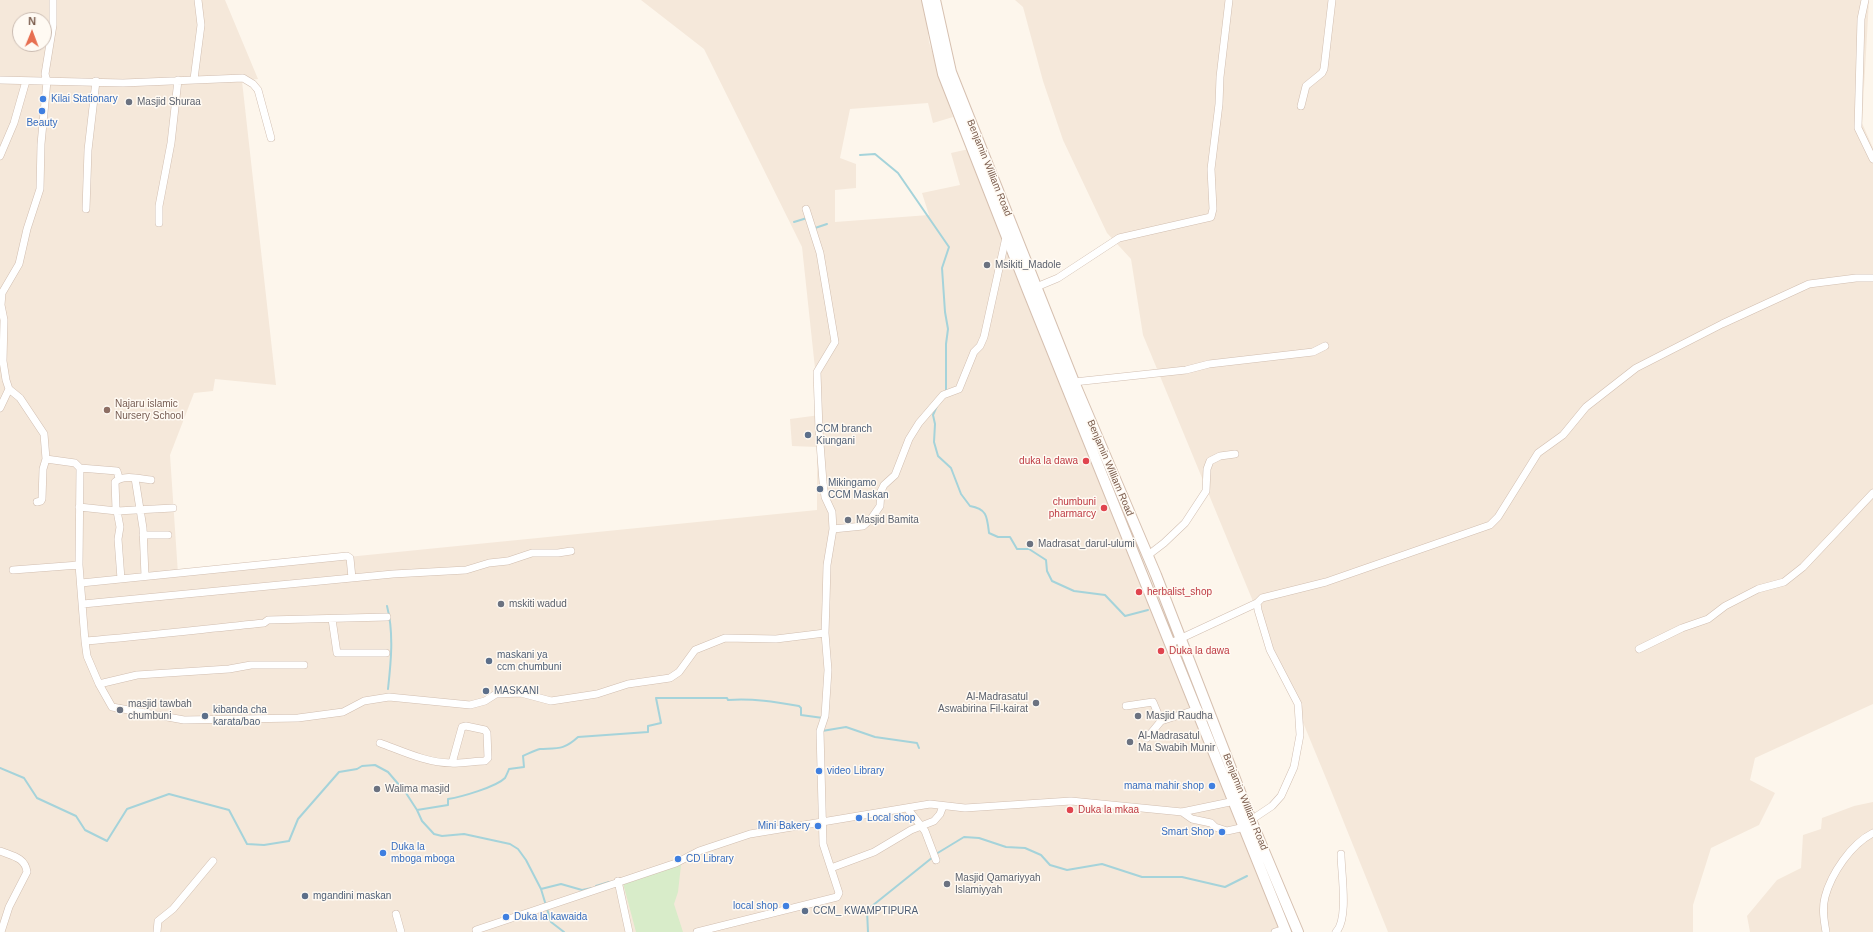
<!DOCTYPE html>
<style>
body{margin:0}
#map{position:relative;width:1873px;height:932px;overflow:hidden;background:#fdf6ec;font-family:Helvetica,sans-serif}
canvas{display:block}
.north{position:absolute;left:12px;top:12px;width:40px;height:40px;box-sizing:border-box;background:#fffaf3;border:1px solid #cabbb1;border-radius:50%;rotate:1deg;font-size:11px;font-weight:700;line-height:16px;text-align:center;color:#7a5c4d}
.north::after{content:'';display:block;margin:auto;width:14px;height:18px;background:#e76f51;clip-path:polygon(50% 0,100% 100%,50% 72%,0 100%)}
</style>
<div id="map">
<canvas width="1873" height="932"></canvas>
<div class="north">N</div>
</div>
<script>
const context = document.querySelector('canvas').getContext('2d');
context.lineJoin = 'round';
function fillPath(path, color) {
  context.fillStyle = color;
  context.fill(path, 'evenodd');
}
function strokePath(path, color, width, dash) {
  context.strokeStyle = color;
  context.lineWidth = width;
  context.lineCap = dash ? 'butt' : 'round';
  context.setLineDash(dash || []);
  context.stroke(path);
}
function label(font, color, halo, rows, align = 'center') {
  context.font = font + ' Helvetica,sans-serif';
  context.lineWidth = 3;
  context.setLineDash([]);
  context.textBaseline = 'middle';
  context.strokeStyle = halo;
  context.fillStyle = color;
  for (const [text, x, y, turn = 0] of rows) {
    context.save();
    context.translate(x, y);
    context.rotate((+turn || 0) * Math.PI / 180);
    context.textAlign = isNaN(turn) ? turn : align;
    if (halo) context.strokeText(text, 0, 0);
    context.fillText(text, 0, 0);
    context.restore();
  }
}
const residential = new Path2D(`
 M0,0H225L258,79L242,81L276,385L215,379L213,391L194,393L170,455L178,574L817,510V447L792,446L790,419L820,415L802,247L704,49L641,0H924L929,42L953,117L933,123L928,103L850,109L840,158L856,164V188L835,190V222L929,215L922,193L960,185L951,153L969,149L1281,932H0ZM20,20H44V44H20Z
 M1015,0H1869L1862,123L1873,148V704L1755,758L1750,780L1775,793L1759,825L1711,848L1693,905V932H1388L1328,783L1143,335L1131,259L1107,233L1063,140L1043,81L1023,7Z
 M1873,802V932H1750L1747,916L1777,880L1801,868L1803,835L1821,829L1822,818L1854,806Z`);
const green = new Path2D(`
 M681,865L678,892L674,904L683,932H636L623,883Z`);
const stream = new Path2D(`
 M860,155L875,154L898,173L949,247L942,268L945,312L948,329L946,344V391
 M794,222L807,218
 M815,228L827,224
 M937,406L933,415L935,424L934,442L938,456L951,468L961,494L970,506C987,509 987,516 989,533L998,537H1010L1017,549H1029L1046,560L1047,571L1052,581L1074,591L1105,595L1125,616L1148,610
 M387,606C394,633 391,662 388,689
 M822,731L846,727L875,737L917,743L919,748
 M0,768L24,778L37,798L76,816L85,830L107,841L127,809L169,794L229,810L247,844L264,845L289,841L298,819L339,772L357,769L362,766L375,765L388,772L406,793L417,810L422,821L434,834L442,836L464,834L510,844L518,849L526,860L541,889L551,922L564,932
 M417,810L448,805V799C461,797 496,787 505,778C506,776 508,772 509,769L524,767L523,756C528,754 535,750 540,749C558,748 564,750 578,737L648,732V726L661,723L656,698H727L728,700C752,698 776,702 799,706L801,708V715L823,718
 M936,854L964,837L979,838L1006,847L1025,848L1041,855L1050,865L1067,870L1102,864L1142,877H1182L1225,887L1247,876
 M596,886L609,882
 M541,889L561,884L582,890L592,888
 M868,932L867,910L933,857`);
const street = new Path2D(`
 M53,0V25L45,74L47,81L41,144L40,189L27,229L19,264L2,293L1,305L4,320L3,361L6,380L9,389L20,398L44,434L46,459L75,463L80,468L79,565L85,641L87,656L99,684L112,707L184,720L298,718L343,712L364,701L389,697L470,705L485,701L496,694L521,693L551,701L597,694L628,684L670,678L679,672L695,650L725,638L776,639L825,633
 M1865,0L1861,19L1858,128L1873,159
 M194,79L201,25L198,0
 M0,80L123,83L243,78L253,84L258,90L271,138
 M1301,106L1306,86L1322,73L1324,69L1332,0
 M0,156L14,123L26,81
 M86,209L88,150L96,81
 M159,223V206L171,143L178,80
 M1034,288L1058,278L1119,238L1211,217L1213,209L1211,169L1219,104L1220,77L1229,0
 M1074,382L1186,370L1209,364L1313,352L1325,346
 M0,408L9,389
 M80,468L117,471L119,478
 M135,478L143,528L145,576
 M37,502L41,501L42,499L43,469L46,459
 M79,507L117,511L120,527L118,539L121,579
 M116,509L115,482C123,474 141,479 151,480
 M117,511L173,508
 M833,529L863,526L871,519L880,506L881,491L884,485L895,475L909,439L919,423L943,395L959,389L974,352L980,346L984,337L1006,237
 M143,535H168
 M1147,556L1164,543L1185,523L1206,491L1207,469L1210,461L1220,456L1235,454
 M13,570L79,565
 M81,583L347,556L350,558L352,578
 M83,604L393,574L466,570L489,563L508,561L532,553H558L571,551
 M332,619L337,653H386
 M85,641C145,636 204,629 264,623L268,620L387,617
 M1171,643L1257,603
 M1639,649L1682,628L1708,619L1725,606L1758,589L1784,582L1803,567L1873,493
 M99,684L137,675L229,669L251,665H304
 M1126,706L1153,702L1161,721
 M1147,738L1161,721L1198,709
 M380,743C402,751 427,763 451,763C463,764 474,761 485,761L488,758L487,733L485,730L466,726L462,727L452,763
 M907,808L925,831L936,860
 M1182,812L1192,819L1211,823L1215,827L1227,831L1245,827
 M1251,820L1272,806L1281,796L1294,767L1300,735L1298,704L1270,650L1258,610L1257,603L1262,598L1326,582L1490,525L1498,517L1538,453L1563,435L1586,407L1636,368L1722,324L1809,284L1856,278H1873
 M0,851C12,856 25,857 27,872L9,907L1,932
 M831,868L874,852L911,830L934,821L940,814L943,806
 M618,881L629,932
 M396,914L401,932
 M476,930L676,863L699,851L750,834L930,804L965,808L1071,801L1182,812L1235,801
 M157,932L158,921L173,909L213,861
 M697,932L837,897L839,893L823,844L820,731L825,716L828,670L825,633L826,602L827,565L833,529L832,512L825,497L823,482L819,430L817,372L835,342L820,253L806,209
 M1275,932L1285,929
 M1336,932C1349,919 1341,872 1341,854
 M1826,932C1824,920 1822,909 1825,897C1831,874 1851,844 1873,833`);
const secondary = new Path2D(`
 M927,0L943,74L1028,291L1286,932
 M935,0L951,72L1074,382L1156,575L1251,820L1298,932`);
const markers = [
 [43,99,4,"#3f7fe0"],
 [129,102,4,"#6b7280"],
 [42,111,4,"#3f7fe0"],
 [987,265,4,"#6b7280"],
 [107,410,4,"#8d6e63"],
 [808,435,4,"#5c6f8a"],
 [1086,461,4,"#e0444e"],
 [820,489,4,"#5c6f8a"],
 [1104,508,4,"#e0444e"],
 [848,520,4,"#6b7280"],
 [1030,544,4,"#6b7280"],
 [1139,592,4,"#e0444e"],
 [501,604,4,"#6b7280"],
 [1161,651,4,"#e0444e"],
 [489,661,4,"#5c6f8a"],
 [486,691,4,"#5c6f8a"],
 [1036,703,4,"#6b7280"],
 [120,710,4,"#6b7280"],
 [205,716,4,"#5c6f8a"],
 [1138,716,4,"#6b7280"],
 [1130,742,4,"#6b7280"],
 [819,771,4,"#3f7fe0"],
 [1212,786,4,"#3f7fe0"],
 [377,789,4,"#6b7280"],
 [1070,810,4,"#e0444e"],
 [859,818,4,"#3f7fe0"],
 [818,826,4,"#3f7fe0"],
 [1222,832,4,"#3f7fe0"],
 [383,853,4,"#3f7fe0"],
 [678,859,4,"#3f7fe0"],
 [947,884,4,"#6b7280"],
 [305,896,4,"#5c6f8a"],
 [786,906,4,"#3f7fe0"],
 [805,911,4,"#5c6f8a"],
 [506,917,4,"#3f7fe0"]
];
const shopNames = [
 ["Kilai Stationary",51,99],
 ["Beauty",42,123,"center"],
 ["video Library",827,771],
 ["mama mahir shop",1204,786,"right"],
 ["Local shop",867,818],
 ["Mini Bakery",810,826,"right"],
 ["Smart Shop",1214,832,"right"],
 ["Duka la",391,847],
 ["mboga mboga",391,859],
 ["CD Library",686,859],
 ["local shop",778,906,"right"],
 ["Duka la kawaida",514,917]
];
const worshipNames = [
 ["Masjid Shuraa",137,102],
 ["Msikiti_Madole",995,265],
 ["Masjid Bamita",856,520],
 ["Madrasat_darul-ulumi",1038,544],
 ["mskiti wadud",509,604],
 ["Al-Madrasatul",1028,697,"right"],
 ["Aswabirina Fil-kairat",1028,709,"right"],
 ["masjid tawbah",128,704],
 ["chumbuni",128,716],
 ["Masjid Raudha",1146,716],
 ["Al-Madrasatul",1138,736],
 ["Ma Swabih Munir",1138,748],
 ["Walima masjid",385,789],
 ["Masjid Qamariyyah",955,878],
 ["Islamiyyah",955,890]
];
const streetNames = [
 ["Benjamin William Road",989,168,68],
 ["Benjamin William Road",1110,468,67],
 ["Benjamin William Road",1245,802,68]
];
const educationNames = [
 ["Najaru islamic",115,404],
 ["Nursery School",115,416]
];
const serviceNames = [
 ["CCM branch",816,429],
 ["Kiungani",816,441],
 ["Mikingamo",828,483],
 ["CCM Maskan",828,495],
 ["maskani ya",497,655],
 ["ccm chumbuni",497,667],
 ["MASKANI",494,691],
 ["kibanda cha",213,710],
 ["karata/bao",213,722],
 ["mgandini maskan",313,896],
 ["CCM_ KWAMPTIPURA",813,911]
];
const healthNames = [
 ["duka la dawa",1078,461,"right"],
 ["chumbuni",1096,502,"right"],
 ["pharmarcy",1096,514,"right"],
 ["herbalist_shop",1147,592],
 ["Duka la dawa",1169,651],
 ["Duka la mkaa",1078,810]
];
fillPath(residential, '#f5e8da');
fillPath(green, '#d8ecc9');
strokePath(stream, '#a5d3da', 2);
strokePath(street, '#d1beb0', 8);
strokePath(secondary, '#d6c0b0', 12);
strokePath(street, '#fff', 7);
strokePath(secondary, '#fff', 10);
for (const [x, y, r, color] of markers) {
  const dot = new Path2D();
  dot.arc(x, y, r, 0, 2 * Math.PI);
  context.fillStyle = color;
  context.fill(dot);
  strokePath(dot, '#fffaf3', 1.5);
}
label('10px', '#366cbe', '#fffaf3', shopNames, 'left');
label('10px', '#5b616d', '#fffaf3', worshipNames, 'left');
label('10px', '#7a5c4d', '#fffaf3', streetNames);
label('10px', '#785e54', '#fffaf3', educationNames, 'left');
label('10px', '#4e5e75', '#fffaf3', serviceNames, 'left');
label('10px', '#be3a42', '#fffaf3', healthNames, 'left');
</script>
